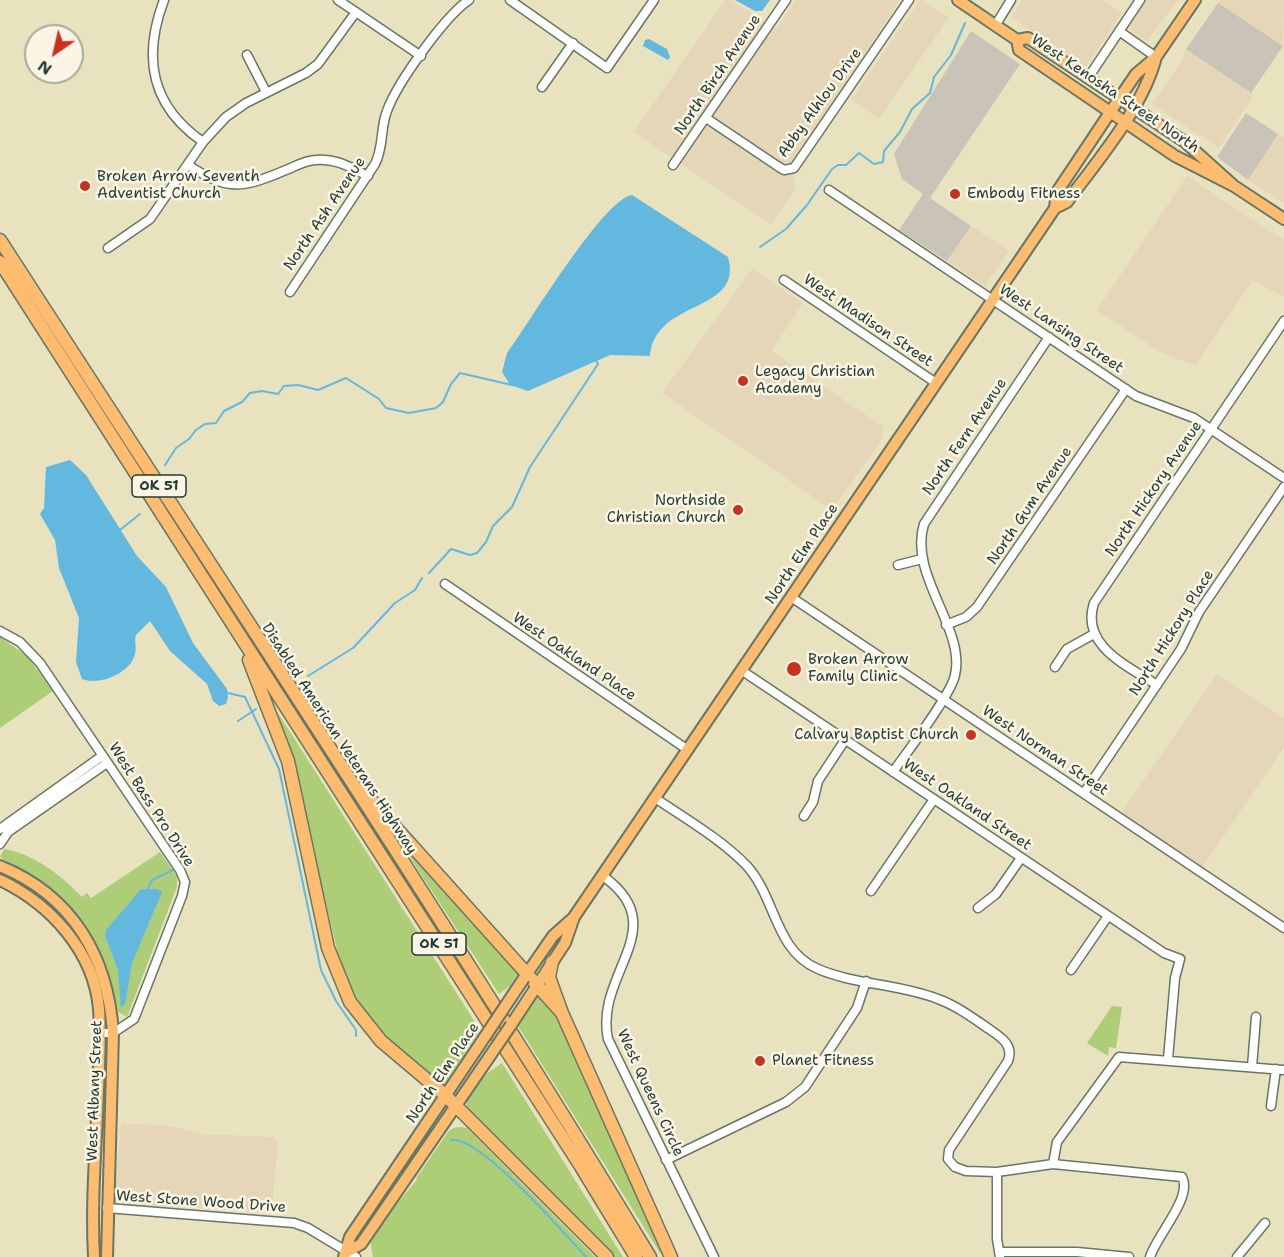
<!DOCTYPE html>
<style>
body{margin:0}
#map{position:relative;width:1284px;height:1257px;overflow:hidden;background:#e9e2bf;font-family:"Shantell Sans",sans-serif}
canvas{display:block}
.north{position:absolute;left:24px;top:24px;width:60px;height:60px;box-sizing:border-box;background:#fcf5e5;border:2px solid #a4ab9e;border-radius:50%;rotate:214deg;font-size:16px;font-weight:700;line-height:24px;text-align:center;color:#1f3d34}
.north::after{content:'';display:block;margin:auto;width:21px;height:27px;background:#c8321e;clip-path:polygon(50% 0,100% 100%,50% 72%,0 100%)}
</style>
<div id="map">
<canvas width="1284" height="1257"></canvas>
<div class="north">N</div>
</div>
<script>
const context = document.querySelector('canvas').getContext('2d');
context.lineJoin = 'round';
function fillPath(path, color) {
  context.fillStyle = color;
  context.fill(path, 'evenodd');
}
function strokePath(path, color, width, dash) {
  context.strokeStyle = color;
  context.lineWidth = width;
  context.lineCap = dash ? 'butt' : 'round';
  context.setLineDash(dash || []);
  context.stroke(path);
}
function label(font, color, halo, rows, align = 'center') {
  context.font = font + ' "Shantell Sans",sans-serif';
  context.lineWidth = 5;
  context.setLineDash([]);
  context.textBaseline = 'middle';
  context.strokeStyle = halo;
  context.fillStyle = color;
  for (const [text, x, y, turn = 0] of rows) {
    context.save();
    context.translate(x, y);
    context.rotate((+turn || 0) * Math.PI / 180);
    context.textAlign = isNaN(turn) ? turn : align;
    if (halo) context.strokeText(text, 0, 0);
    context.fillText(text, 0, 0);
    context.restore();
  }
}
const built = new Path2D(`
 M725,0H731L776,29L796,0H900L793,162L795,190L771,225L634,132Z
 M920,0L949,17L879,119L851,100Z
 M1022,0H1103L1122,13L1086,67L1012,17Z
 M1143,0H1178L1147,41L1125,26Z
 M1220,0H1284L1283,46L1218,3Z
 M1186,49L1254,95L1219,148L1152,104L1183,59Z
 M1278,134L1284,138V203L1248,180Z
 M1187,176L1284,240V297L1253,280L1196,365L1163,354L1097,310Z
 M971,226L1009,251L985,286L947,261Z
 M752,269L803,303L771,351L884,427L880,442L832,510L662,393Z
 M1217,674L1284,718V747L1202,868L1121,813Z
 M121,1123L170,1126L202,1134L273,1137L278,1143L272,1209L263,1212L122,1204L115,1196Z`);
const industrial = new Path2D(`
 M1218,3L1283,46L1251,93L1186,49Z
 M971,31L1020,64L930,198L971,226L947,261L899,230L923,194L902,179L894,154Z
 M1246,113L1278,134L1248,180L1217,157Z`);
const green = new Path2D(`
 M0,637L27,656L53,691L0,728Z
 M278,713L480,1030L444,1085C399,1050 367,1024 342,971L296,777L275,714Z
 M396,836L519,971L510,986L499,994Z
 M4,849C32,853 60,874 82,897L87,893L91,898L160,852L177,876V887L127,1017L118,1012C109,960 88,915 44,883C30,873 14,866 0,857Z
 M541,992L555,1012L662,1251L660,1253L518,1026Z
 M1112,1006L1122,1007L1116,1048L1109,1047L1108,1056L1087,1043Z
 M502,1063L623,1257H610L468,1109L466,1102L486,1074Z
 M462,1127L467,1128L595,1257H373L370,1240L389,1213L416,1181L417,1177L448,1132L453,1128Z`);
const water = new Path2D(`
 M735,0H770L762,11H755Z
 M649,39L667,49L670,57L668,60L643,46L645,40Z
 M632,195L728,257C744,314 655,298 650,356L610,355L528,391L510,385L502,372L507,353C528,325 604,198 632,195Z
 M70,460L86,475L137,556L166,587L193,643L227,689L228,697L226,704L219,706L213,701L207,684L170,651L150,621L136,635C134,641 137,648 135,654C131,673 99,686 82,679L76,662L79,618L59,568L55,540L40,514L44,508L46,467Z
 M141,889H157L162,892L132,963L125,1004L121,1008L118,970L105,936L106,930Z`);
const stream = new Path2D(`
 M760,247L786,229L807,205L832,169L838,165H846L859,153L874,164L883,162L884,151L900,132L912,109L930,93L934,77L951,55L965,23
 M165,465L176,448L189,439L196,430L205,424L216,423L224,411L242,402L250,393L262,391L278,394L284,386L298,385L318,390L346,378L379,399L386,408L409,413L436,408L443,402L451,384L460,373L512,385
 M120,530L140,514
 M429,573L451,549L470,555L477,553L486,542L493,526L512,507L530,467L598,364L595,359
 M308,676L353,648L395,603L415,590L422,578
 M228,693L245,697L279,769L321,970L336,1001L356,1030V1036
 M238,721L256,709
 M148,889L152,880L173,870
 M451,1140C479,1135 565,1234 586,1257`);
const minor = new Path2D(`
 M164,0C142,58 151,106 203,142
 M338,0L421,56
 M510,0L607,68L654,0
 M995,26L1011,0
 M1119,31L1156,57
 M247,55L266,92
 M1088,78L1140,0
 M542,87L573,43
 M706,118L779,167L784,170L794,168L909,0
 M188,165C229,192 243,188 286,170C296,166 306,160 316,160C337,158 351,168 368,176
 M673,165L786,0
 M829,190L1136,396L1194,418L1284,478
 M108,248L150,219L203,142L226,117L246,103L306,73L318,64L356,12
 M784,280L936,383
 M290,292L375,164C384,147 380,128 387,111C397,83 445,16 469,0
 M898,565L922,559
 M445,584L688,750
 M791,597L1284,928
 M946,625L966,617L977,607L1126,389
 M0,631L20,642L40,663L180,870L185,882L182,896L134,1019L113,1033H100
 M1055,667L1067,649L1094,634
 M741,670L1164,953L1180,959L1175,978L1168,1059
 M1157,685C1128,666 1080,646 1094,603L1284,321
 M893,772C907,752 951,695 955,675C966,629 908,575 924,524L1049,337
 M1084,793L1181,649L1199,612L1284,487
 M655,798C686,819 721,839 747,866C776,898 775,951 818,969C856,985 900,984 938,999C957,1006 973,1018 989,1029C1001,1037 1014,1045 1008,1061L949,1150L948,1159L955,1167L966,1171L997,1172L1053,1164L1182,1177C1193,1197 1157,1235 1150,1257
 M804,816L813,802L818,781L845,740
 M0,829L102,756
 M0,844L8,832L107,763
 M603,876C675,928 594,973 608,1039L714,1257
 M871,891L934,799
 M978,908L996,894L1021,858
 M1071,970L1108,916
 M1252,1067L1256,1017
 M1271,1106L1276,1069
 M666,1160L786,1102L805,1087L857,1008L866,981
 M1053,1164L1057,1142L1119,1057L1284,1070
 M997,1172V1239L1000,1257
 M107,1208L294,1223L308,1228L356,1257
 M999,1252H1077L1129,1257
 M1237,1257L1265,1223`);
const major = new Path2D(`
 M958,0L1017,40L1028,38L1185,142L1234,186
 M1017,40L1019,50L1175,156L1234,186L1284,219
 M1055,208L1067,202C1098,160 1143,108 1156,57
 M0,866C73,896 108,957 113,1033L107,1257
 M0,880C50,904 94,951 99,1009C101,1036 99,1064 98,1092C96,1147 91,1202 94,1257
 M524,978L553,936L572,919
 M511,1025L565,943L574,917L1055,208L1057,192L1119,99L1136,74L1156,57L1195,0
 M347,1252L361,1244L468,1088
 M344,1257L350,1237L476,1050`);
const highway = new Path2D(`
 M0,240C218,578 442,913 650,1257
 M0,262L580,1165L636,1257
 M249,660L288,761L328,948L350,1002L381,1041L445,1095L607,1257
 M362,790L562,1013
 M552,962L549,977L562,1013L671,1257`);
const majorBridge = new Path2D(`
 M476,1050L524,978
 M468,1088L511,1025`);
const markers = [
 [85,186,6,"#c8321e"],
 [955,194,6,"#c8321e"],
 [743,381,6,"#c8321e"],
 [738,510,6,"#c8321e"],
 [794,669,8,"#c8321e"],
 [971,735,6,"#c8321e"],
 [760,1061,6,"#c8321e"]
];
const shields = [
 [159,486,54],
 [439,944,54]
];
const shieldNames = [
 ["OK 51",159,486],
 ["OK 51",439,944]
];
const streetNames = [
 ["North Birch Avenue",718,75,-56],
 ["West Kenosha Street North",1115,94,34],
 ["Abby Alhlou Drive",820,103,-54],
 ["North Ash Avenue",325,214,-56],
 ["West Madison Street",868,321,34],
 ["West Lansing Street",1061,329,34],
 ["North Fern Avenue",965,437,-56],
 ["North Hickory Avenue",1154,489,-56],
 ["North Gum Avenue",1030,506,-56],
 ["North Elm Place",802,554,-56],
 ["North Hickory Place",1172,633,-58],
 ["West Oakland Place",574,657,34],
 ["Disabled American Veterans Highway",339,739,57],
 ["West Norman Street",1045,751,34],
 ["West Bass Pro Drive",151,805,57],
 ["West Oakland Street",967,805,34],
 ["North Elm Place",443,1073,-56],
 ["West Albany Street",95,1091,-88],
 ["West Queens Circle",650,1093,65],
 ["West Stone Wood Drive",201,1202,4]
];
const poiNames = [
 ["Broken Arrow Seventh",97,177],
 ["Adventist Church",97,194],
 ["Embody Fitness",967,194],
 ["Legacy Christian",755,372],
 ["Academy",755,389],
 ["Northside",726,501,"right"],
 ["Christian Church",726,518,"right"],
 ["Broken Arrow",808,660],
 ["Family Clinic",808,677],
 ["Calvary Baptist Church",959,735,"right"],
 ["Planet Fitness",772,1061]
];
fillPath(built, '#e5d6b7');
fillPath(industrial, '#c9c3b8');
fillPath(green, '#adce77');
fillPath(water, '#62b8df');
strokePath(stream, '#62b8df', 2);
strokePath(minor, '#667765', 11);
strokePath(major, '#667765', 14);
strokePath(highway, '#667765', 15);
strokePath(minor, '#fff', 8);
strokePath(major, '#fdbc70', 10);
strokePath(highway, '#fdbc70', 12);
strokePath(majorBridge, '#667765', 14, []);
strokePath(majorBridge, '#fdbc70', 10);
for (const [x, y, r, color] of markers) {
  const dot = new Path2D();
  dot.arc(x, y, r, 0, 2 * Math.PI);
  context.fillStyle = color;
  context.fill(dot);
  strokePath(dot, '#fcf5e5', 2);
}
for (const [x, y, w] of shields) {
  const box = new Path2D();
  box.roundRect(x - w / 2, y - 11, w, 22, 4.5);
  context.fillStyle = '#fcf5e5';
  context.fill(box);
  strokePath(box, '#1f3d34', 1.5);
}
label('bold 14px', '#1f3d34', null, shieldNames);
label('15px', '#1f3d34', '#fcf5e5', streetNames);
label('15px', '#1f3d34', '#fcf5e5', poiNames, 'left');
</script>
